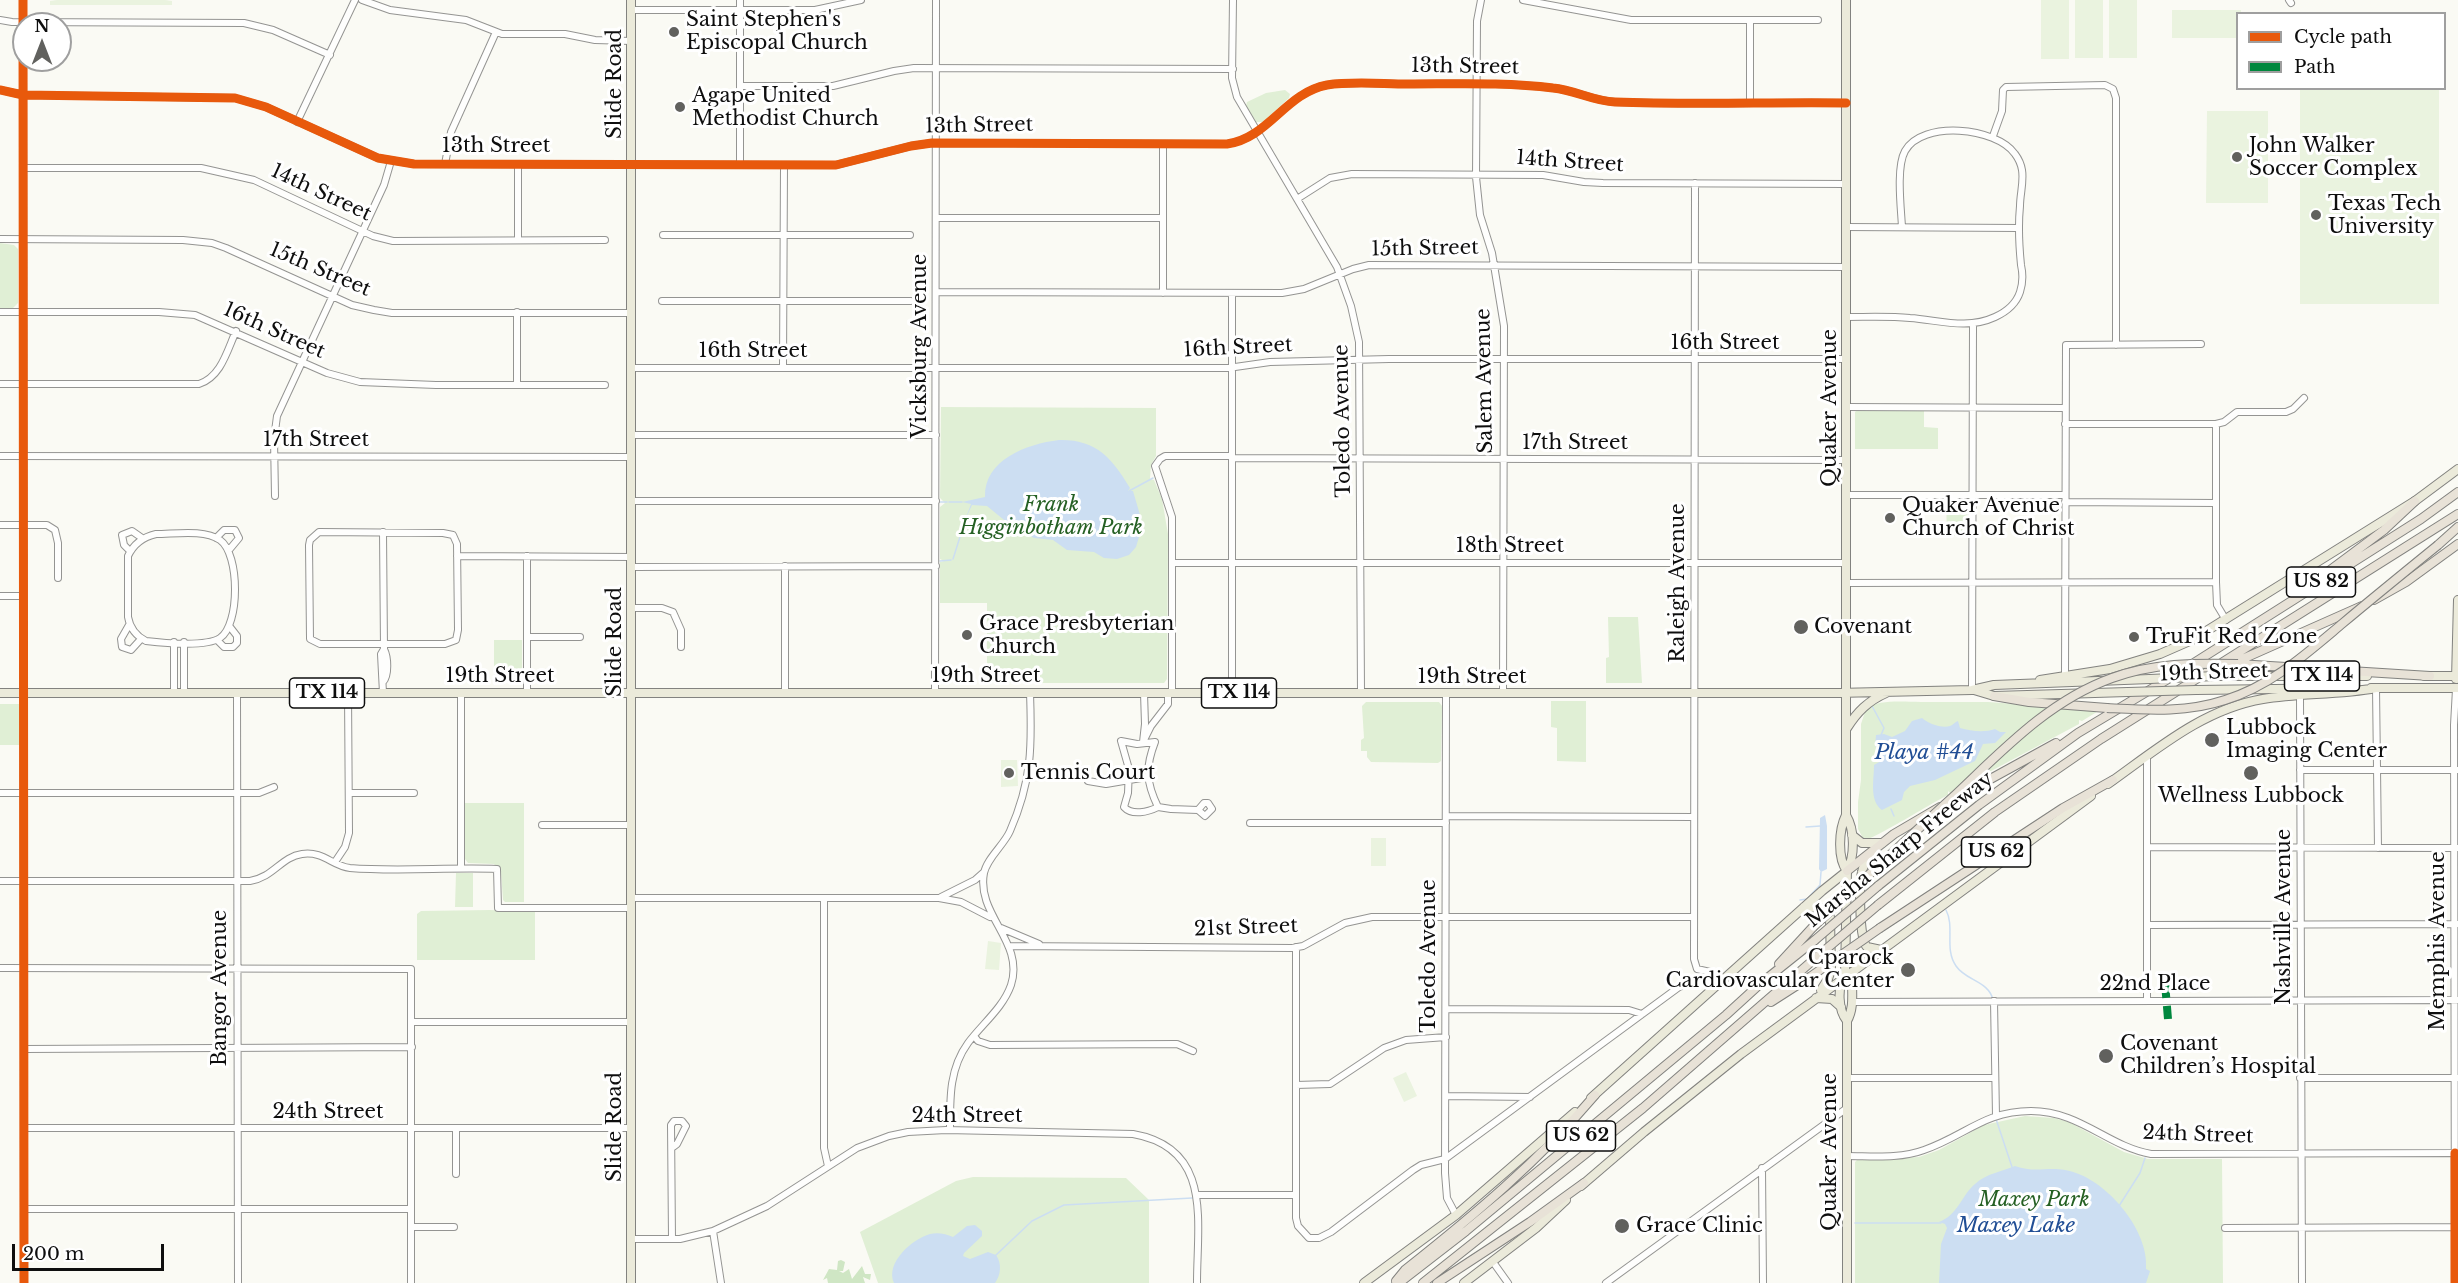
<!DOCTYPE html>
<meta charset="utf-8">
<style>
body{margin:0}
#map{position:relative;width:2458px;height:1283px;overflow:hidden;background:#fafaf4;font-family:"Libre Baskerville",serif}
canvas{display:block}
.legend{position:absolute;left:2236px;top:12px;width:210px;height:78px;box-sizing:border-box;background:#fff;border:2px solid #9f9f9f;margin:0;padding:8px 10px;list-style:none;font-size:18px;color:#0e0e0e}
.legend li{display:flex;align-items:center;gap:12px;height:30px}
.legend b{width:30px;border:2px solid #9f9f9f}
.north{position:absolute;left:12px;top:12px;width:60px;height:60px;box-sizing:border-box;background:#fff;border:2px solid #9f9f9f;border-radius:50%;rotate:0deg;font-size:16px;font-weight:700;line-height:24px;text-align:center;color:#0e0e0e}
.north::after{content:'';display:block;margin:auto;width:21px;height:27px;background:#61615e;clip-path:polygon(50% 0,100% 100%,50% 72%,0 100%)}
.scale{position:absolute;left:12px;top:1244px;width:152px;height:27px;box-sizing:border-box;border:3px solid #0e0e0e;border-top:0;padding-left:8px;font-size:18px;line-height:21px;white-space:nowrap;color:#0e0e0e;-webkit-text-stroke:4px #fff;paint-order:stroke}
</style>
<div id="map">
<canvas width="2458" height="1283"></canvas>
<ul class="legend">
<li><b style="height:8px;background:#e8590c"></b>Cycle path</li>
<li><b style="height:8px;background:#00873e"></b>Path</li>
</ul>
<div class="north">N</div>
<div class="scale">200 m</div>
</div>
<script>
const context = document.querySelector('canvas').getContext('2d');
context.lineJoin = 'round';
function fillPath(path, color) {
  context.fillStyle = color;
  context.fill(path, 'evenodd');
}
function strokePath(path, color, width, dash) {
  context.strokeStyle = color;
  context.lineWidth = width;
  context.lineCap = dash ? 'butt' : 'round';
  context.setLineDash(dash || []);
  context.stroke(path);
}
function label(font, color, halo, rows, align = 'center') {
  context.font = font + ' "Libre Baskerville",serif';
  context.lineWidth = 6;
  context.setLineDash([]);
  context.textBaseline = 'middle';
  context.strokeStyle = halo;
  context.fillStyle = color;
  for (const [text, x, y, turn = 0] of rows) {
    context.save();
    context.translate(x, y);
    context.rotate((+turn || 0) * Math.PI / 180);
    context.textAlign = isNaN(turn) ? turn : align;
    if (halo) context.strokeText(text, 0, 0);
    context.fillText(text, 0, 0);
    context.restore();
  }
}
const green = new Path2D(`
 M1285,90L1290,94L1289,98L1263,122H1256L1246,106L1247,102L1266,93Z
 M0,243L14,245L18,249V303L13,308H0Z
 M941,407L1156,408V456L1151,465L1150,479L1154,480L1162,499L1168,534L1167,679L1164,683H987V603H940V562L944,561L940,559V507L945,503L940,498Z
 M1857,410H1924V427L1938,428V449H1855V412Z
 M1946,498H1968L1970,500L1969,536H1947Z
 M1608,617H1638L1642,683H1606V658L1609,657Z
 M494,640H522V682H494Z
 M1551,701H1586V762L1557,761V728L1551,727Z
 M1366,702H1439L1442,706L1441,761L1438,763L1371,762L1367,757V751H1361V740L1364,738L1362,706Z
 M1921,702H1988L2100,710L2082,721L2079,720V724L1950,793L1948,791V795C1933,802 1873,840 1864,840L1858,829V802L1861,780V724L1866,709C1879,699 1903,702 1921,702Z
 M0,704H19V745H0Z
 M465,803H524V902H505L503,900L501,872L494,864L468,863L465,859Z
 M456,873H473V907H455Z
 M490,910L535,912V960H417V914L421,911Z
 M2025,1116L2054,1118L2069,1122L2124,1152L2148,1159H2222L2223,1283H1855V1162L1857,1160L1919,1157L1939,1150L1984,1125Z
 M973,1177L1126,1178L1149,1200V1283H878L860,1232L956,1181Z`);
const forest = new Path2D(`
 M841,1260L845,1262L843,1271H839L843,1273L849,1269L852,1279L862,1266L865,1274H871L870,1280L863,1277L865,1283H828L827,1278L823,1280L829,1269L837,1270L838,1261Z`);
const pitch = new Path2D(`
 M57,0H165L172,1V5H50V1Z
 M2041,0H2069V59H2041Z
 M2075,0H2103V58H2075Z
 M2109,0H2137V58H2109Z
 M2172,10H2241V13L2238,14L2237,38H2172Z
 M2300,89H2439V304H2300Z
 M2207,111H2268V203H2206Z
 M1001,760H1017L1018,786L1001,787Z
 M1371,838H1386V866H1371Z
 M988,941L1001,943L999,970L985,969Z
 M1406,1072L1417,1096L1404,1102L1393,1078Z`);
const water = new Path2D(`
 M1059,440C1096,439 1112,458 1130,488L1128,491H1133L1140,515L1139,537L1136,547L1129,555L1117,559L1104,558L1094,552L1067,550L1053,540L1034,538L1009,524L987,506L972,505L965,520L971,504L962,502L985,497C984,460 1026,444 1059,440Z
 M1922,718C1927,723 1942,729 1950,726C1953,725 1955,722 1958,721L1960,728C1971,731 1984,733 1995,729L2000,732H2006L1995,743L1983,744L1975,761L1935,780L1910,786L1904,792L1902,800L1882,810C1869,801 1874,780 1874,765L1881,761L1880,750L1875,746L1876,735L1884,734L1892,737L1905,731L1912,721Z
 M1825,815L1827,826V869L1821,872L1819,869L1820,818Z
 M2015,1166C2034,1173 2046,1167 2065,1170C2104,1176 2150,1230 2146,1269L2150,1271L2146,1283H1939L1941,1244L1947,1228L1945,1224L1939,1222C1958,1215 1961,1196 1975,1184C1987,1173 2001,1172 2015,1166Z
 M975,1225L982,1231V1236L964,1253L963,1256L970,1259L988,1252L996,1255C1002,1263 1001,1275 995,1283H894C885,1263 912,1239 930,1234C938,1232 946,1234 953,1237L967,1226Z`);
const stream = new Path2D(`
 M1129,491L1153,478
 M940,502H947
 M949,502H962
 M953,559L965,521
 M940,561L951,560
 M1872,706L1884,728L1881,735
 M1891,809L1894,816
 M1806,827L1820,826
 M1800,900L1807,899L1820,885L1821,872
 M1946,910C1955,927 1944,949 1956,966C1966,981 1989,981 1993,1000
 M1996,1119L2012,1167
 M2119,1206L2140,1173L2145,1158
 M1855,1223H1941
 M996,1255L1032,1221L1064,1205L1192,1198`);
const minor = new Path2D(`
 M23,0L24,1283
 M362,0L390,10L466,20L502,34H565L595,40L631,41
 M1233,0L1232,78L1237,97L1337,267L1351,306L1359,342L1361,693
 M1481,0L1477,21L1476,177L1480,215L1492,253L1504,326L1503,693
 M1523,0L1631,20H1818
 M2289,0L2291,3
 M631,10H815L861,0
 M0,20L12,22L244,23L273,30L330,55
 M1750,20V102
 M740,86H833L894,71L914,68L1233,69
 M0,90L23,95L235,98L266,107L378,158L414,164L836,165L911,146L932,143L1227,144C1269,138 1285,93 1327,85C1352,81 1382,84 1408,84C1456,84 1506,82 1553,88C1575,90 1593,101 1615,102C1692,105 1769,102 1846,103
 M297,122L355,0
 M1993,136L2002,111L2003,90L2006,87L2105,85L2113,89L2116,98V345
 M1163,144V293
 M445,164L451,132L496,32
 M518,164V240
 M740,164V0
 M24,168H201L254,180L373,236L393,241L605,240
 M1695,183L1694,959L1697,969L1710,972
 M1297,199L1330,178L1352,174L1543,175L1584,182L1603,183L1846,184
 M936,218H1163
 M1846,227L2019,228
 M663,235H910
 M0,239L183,240L212,243L226,248L352,305L374,310L392,313H631
 M936,292L1282,293L1304,289L1353,269L1369,265L1847,267
 M1232,293V693
 M662,301H911
 M0,312H159L195,315L327,373L360,382L436,385H605
 M517,312V385
 M1847,317C1868,317 1889,316 1910,318C1939,320 1967,330 1995,317C2006,312 2016,304 2020,292C2023,283 2023,274 2021,265C2019,245 2018,226 2020,206C2020,194 2024,182 2022,170C2021,164 2018,158 2015,154C1996,127 1922,120 1905,151C1896,167 1901,208 1902,227
 M783,367L784,165
 M632,368H1228L1270,362L1389,359H1847
 M0,384H199C221,377 227,351 236,331
 M1847,407L2065,408
 M2065,424H2216L2224,422L2237,412H2286L2293,409L2304,398
 M2216,424V582L2217,605L2226,620
 M632,435H936
 M0,456L632,457
 M1232,458L1847,460
 M1847,495H2065
 M275,496L274,439L277,416L384,185L391,161
 M632,501H936
 M2065,502L2216,503
 M0,525H47L55,530L58,543V578
 M319,532L443,533L453,535L457,544L458,630L456,640L445,644H320L310,639L309,545L310,540Z
 M383,532L384,649
 M156,534C175,534 204,529 220,540C240,554 240,625 220,638C206,647 163,643 146,641C136,636 130,628 128,617V556C134,543 143,537 156,534Z
 M216,538L224,530H235L239,538L229,550
 M130,551L124,545L122,535L132,531L142,538
 M457,556L632,557
 M527,556V693
 M1173,563H1847
 M632,567L936,566
 M1847,583L2216,582
 M0,596H23
 M632,608H662L673,612L681,630V647
 M129,625L121,639L122,647L131,650L141,639
 M527,637H580
 M217,640L224,647H233L237,643V636L230,627
 M2065,674L2066,345L2201,344
 M383,682C389,675 388,657 384,649L381,654L383,693
 M2376,688L2378,848
 M1972,690L1973,323
 M174,693V642
 M184,693V642
 M237,693L238,1283
 M461,693V868
 M785,693V566
 M935,693L936,0
 M1144,693L1145,724L1143,742L1151,726L1168,704V693
 M1172,693V517L1155,466L1160,459L1165,456H1232
 M1446,693L1445,1173L1447,1198L1456,1215
 M2300,696L2302,1283
 M2147,756V1001
 M2300,770H2457
 M1088,781L1106,784L1147,777
 M0,793H259L274,787
 M349,793H414
 M1158,807C1148,812 1132,816 1124,807L1128,793L1129,769L1121,741L1137,744L1155,742C1145,768 1146,782 1158,807L1171,809L1198,810L1205,816L1212,809L1208,803H1204L1198,810
 M1446,816L1694,817
 M1250,823H1446
 M542,825H631
 M2147,847L2457,848
 M335,862L345,847L349,833L348,693
 M0,881H250C274,877 281,857 302,854C324,851 332,866 350,868C398,872 449,867 497,869L498,908H631
 M941,897L975,880L984,872
 M631,898H939L961,902L990,917
 M824,898V1148L828,1166
 M2147,925L2457,924
 M1001,928L1039,944
 M1010,946L1292,948L1303,946L1345,923L1372,917H1694
 M1296,947V1218L1298,1226L1309,1238H1319L1331,1232L1413,1170L1421,1165L1445,1159L1679,987L1689,984
 M0,968L411,969V1283
 M1994,1001L1996,1116
 M1852,1002L2458,1000
 M1446,1009L1629,1010L1642,1014
 M411,1022H631
 M974,1036L978,1041L990,1045L1177,1044L1193,1051
 M24,1049L412,1047
 M1847,1078H1994
 M2300,1078H2457
 M1296,1085L1330,1084L1384,1048L1406,1040L1446,1037
 M1446,1096L1530,1097
 M24,1128H631
 M950,1130C950,1099 949,1069 968,1043C982,1024 1003,1008 1011,985C1025,942 976,915 984,873C987,858 1004,845 1010,831C1032,781 1032,746 1030,693
 M1847,1156C1872,1156 1900,1159 1924,1150C1965,1136 1984,1111 2031,1111C2080,1111 2107,1146 2151,1154L2458,1153
 M1762,1168L1763,1283
 M456,1174V1128
 M1197,1195H1296
 M24,1209H411
 M411,1227H454
 M2225,1228L2457,1227
 M713,1231L721,1283
 M631,1239H680L713,1231L767,1206L857,1148L889,1136L908,1132L946,1130L1133,1134C1213,1148 1197,1221 1197,1283
 M672,1239L671,1125L674,1121H682L686,1126L677,1144L673,1147
 M1493,1262L1508,1283
 M1606,1283L1847,1108
 M2455,1283L2454,725L2456,689`);
const major = new Path2D(`
 M1846,0V815C1839,829 1837,858 1847,871
 M2215,676H2367
 M2424,676H2458
 M2456,679L2458,600
 M2040,680L2110,669L2160,654L2192,640L2415,501L2458,469
 M2371,688H2458
 M1974,690L1994,696L2128,692
 M2196,690L2353,688
 M0,693H1836L1972,690L1994,685L2150,679
 M1847,728C1857,712 1868,701 1886,693
 M2108,784C2156,750 2203,709 2263,699C2300,693 2339,695 2376,688
 M1846,815C1855,830 1855,856 1847,871L1845,975C1837,987 1838,1010 1847,1021
 M1852,835L1862,843H1882
 M1871,855C1867,860 1863,865 1862,872C1859,884 1859,939 1867,947L1881,950
 M1804,907L1822,908L1830,917L1831,970L1828,979L1821,990
 M1845,975L1852,981C1852,995 1854,1009 1847,1021V1283
 M1816,998L1832,999L1841,1007
 M1591,1098L1822,891L1847,871
 M1581,1186L1644,1132L1741,1054L2091,796
 M631,1283V0
 M1364,1283L1456,1215L1575,1112
 M1464,1283L1536,1228L1566,1200`);
const highway = new Path2D(`
 M2438,545L2458,527
 M2329,571L2384,530L2415,501
 M2374,600L2406,582L2458,544
 M2238,664L2430,676
 M2229,665L2362,606
 M1994,696L2029,702L2107,708
 M1954,799L2056,743
 M1847,871L1894,834L1940,807
 M1878,886L1979,805L2078,733L2183,670L2421,519L2458,492
 M1878,905L1995,812L2101,739L2458,514
 M1880,928L2063,808L2113,780
 M1779,964L1813,927
 M1771,1002L1810,977
 M1396,1281L1405,1270C1473,1216 1539,1161 1595,1095
 M1399,1283L1466,1231L1726,1015L1760,984L1815,940
 M1423,1283L1643,1108L1811,962
 M1437,1283L1530,1222L1584,1183`);
const majorBridge = new Path2D(`
 M2150,679L2215,676
 M2128,692L2196,690`);
const highwayBridge = new Path2D(`
 M2107,708C2147,710 2186,713 2225,700C2271,686 2306,654 2343,623C2374,597 2406,571 2438,545
 M1813,927C1860,883 1906,840 1953,797C2002,751 2048,701 2112,678C2153,663 2195,663 2238,664
 M1815,940L1878,886
 M1811,962L1878,905
 M1810,977L1880,928`);
const quiet = new Path2D(`
 M2165,983L2168,1019`);
const cycleway = new Path2D(`
 M23,0L24,1283
 M0,90L23,95L235,98L266,107L378,158L414,164L836,165L911,146L932,143L1227,144C1269,138 1285,93 1327,85C1352,81 1382,84 1408,84C1456,84 1506,82 1553,88C1575,90 1593,101 1615,102C1692,105 1769,102 1846,103
 M2455,1153V1283`);
const markers = [
 [674,32,6,"#61615e"],
 [680,107,6,"#61615e"],
 [2237,157,6,"#61615e"],
 [2316,215,6,"#61615e"],
 [1890,518,6,"#61615e"],
 [1801,627,8,"#61615e"],
 [967,635,6,"#61615e"],
 [2134,637,6,"#61615e"],
 [2212,740,8,"#61615e"],
 [1009,773,6,"#61615e"],
 [2251,773,8,"#61615e"],
 [1908,970,8,"#61615e"],
 [2106,1056,8,"#61615e"],
 [1622,1226,8,"#61615e"]
];
const shields = [
 [2321,582,69],
 [2322,676,75],
 [327,693,75],
 [1239,693,75],
 [1996,852,69],
 [1581,1136,69]
];
const shieldNames = [
 ["US 82",2321,582],
 ["TX 114",2322,676],
 ["TX 114",327,693],
 ["TX 114",1239,693],
 ["US 62",1996,852],
 ["US 62",1581,1136]
];
const poiNames = [
 ["Saint Stephen's",686,20],
 ["Episcopal Church",686,43],
 ["Agape United",692,96],
 ["Methodist Church",692,119],
 ["John Walker",2249,146],
 ["Soccer Complex",2249,169],
 ["Texas Tech",2328,204],
 ["University",2328,227],
 ["Quaker Avenue",1902,506],
 ["Church of Christ",1902,529],
 ["Grace Presbyterian",979,624],
 ["Church",979,647],
 ["Covenant",1814,627],
 ["TruFit Red Zone",2146,637],
 ["Lubbock",2226,728],
 ["Imaging Center",2226,751],
 ["Tennis Court",1021,773],
 ["Wellness Lubbock",2251,796,"center"],
 ["Cparock",1894,958,"right"],
 ["Cardiovascular Center",1894,981,"right"],
 ["Covenant",2120,1044],
 ["Children’s Hospital",2120,1067],
 ["Grace Clinic",1636,1226]
];
const streetNames = [
 ["13th Street",1465,67,1],
 ["Slide Road",615,84,-90],
 ["13th Street",979,126,-1],
 ["13th Street",496,146],
 ["14th Street",1570,162,4],
 ["14th Street",321,193,25],
 ["15th Street",1425,249,-1],
 ["15th Street",320,270,23],
 ["16th Street",274,331,24],
 ["16th Street",1725,343],
 ["Vicksburg Avenue",920,346,-90],
 ["16th Street",1238,348,-3],
 ["16th Street",753,351],
 ["Salem Avenue",1485,381,-91],
 ["Quaker Avenue",1830,408,-90],
 ["Toledo Avenue",1343,421,-91],
 ["17th Street",316,440],
 ["17th Street",1575,443],
 ["18th Street",1510,546],
 ["Raleigh Avenue",1678,583,-90],
 ["Slide Road",615,642,-90],
 ["19th Street",2214,673,-2],
 ["19th Street",500,676],
 ["19th Street",986,676],
 ["19th Street",1472,677],
 ["Marsha Sharp Freeway",1900,850,-39],
 ["Nashville Avenue",2284,917,-90],
 ["21st Street",1246,928,-2],
 ["Memphis Avenue",2438,941,-90],
 ["Toledo Avenue",1429,956,-90],
 ["22nd Place",2155,984],
 ["Bangor Avenue",220,988,-90],
 ["24th Street",328,1112],
 ["24th Street",967,1116],
 ["Slide Road",615,1127,-90],
 ["24th Street",2198,1135,2],
 ["Quaker Avenue",1830,1152,-90]
];
const parkNames = [
 ["Frank",1051,505],
 ["Higginbotham Park",1051,528],
 ["Maxey Park",2034,1200]
];
const waterNames = [
 ["Playa #44",1924,753],
 ["Maxey Lake",2016,1226]
];
fillPath(green, '#e0efd5');
fillPath(forest, '#cfe6c4');
fillPath(pitch, '#eaf3df');
fillPath(water, '#ccdef2');
strokePath(stream, '#ccdef2', 1.5);
strokePath(minor, '#949492', 8);
strokePath(major, '#82827f', 10);
strokePath(highway, '#82827f', 10);
strokePath(minor, '#fefefd', 6);
strokePath(major, '#ebeada', 8);
strokePath(highway, '#e8e2d7', 8);
strokePath(majorBridge, '#82827f', 10, []);
strokePath(highwayBridge, '#82827f', 10, []);
strokePath(majorBridge, '#ebeada', 8);
strokePath(highwayBridge, '#e8e2d7', 8);
strokePath(quiet, '#00873e', 8, [15, 8]);
strokePath(cycleway, '#e8590c', 9);
for (const [x, y, r, color] of markers) {
  const dot = new Path2D();
  dot.arc(x, y, r, 0, 2 * Math.PI);
  context.fillStyle = color;
  context.fill(dot);
  strokePath(dot, '#fff', 2);
}
for (const [x, y, w] of shields) {
  const box = new Path2D();
  box.roundRect(x - w / 2, y - 15, w, 30, 4.5);
  context.fillStyle = '#fff';
  context.fill(box);
  strokePath(box, '#0e0e0e', 1.5);
}
label('bold 18px', '#0e0e0e', null, shieldNames);
label('20px', '#0e0e0e', '#fff', poiNames, 'left');
label('20px', '#0e0e0e', '#fff', streetNames);
label('italic 20px', '#256023', '#fff', parkNames);
label('italic 21px', '#214e95', '#fff', waterNames);
</script>
